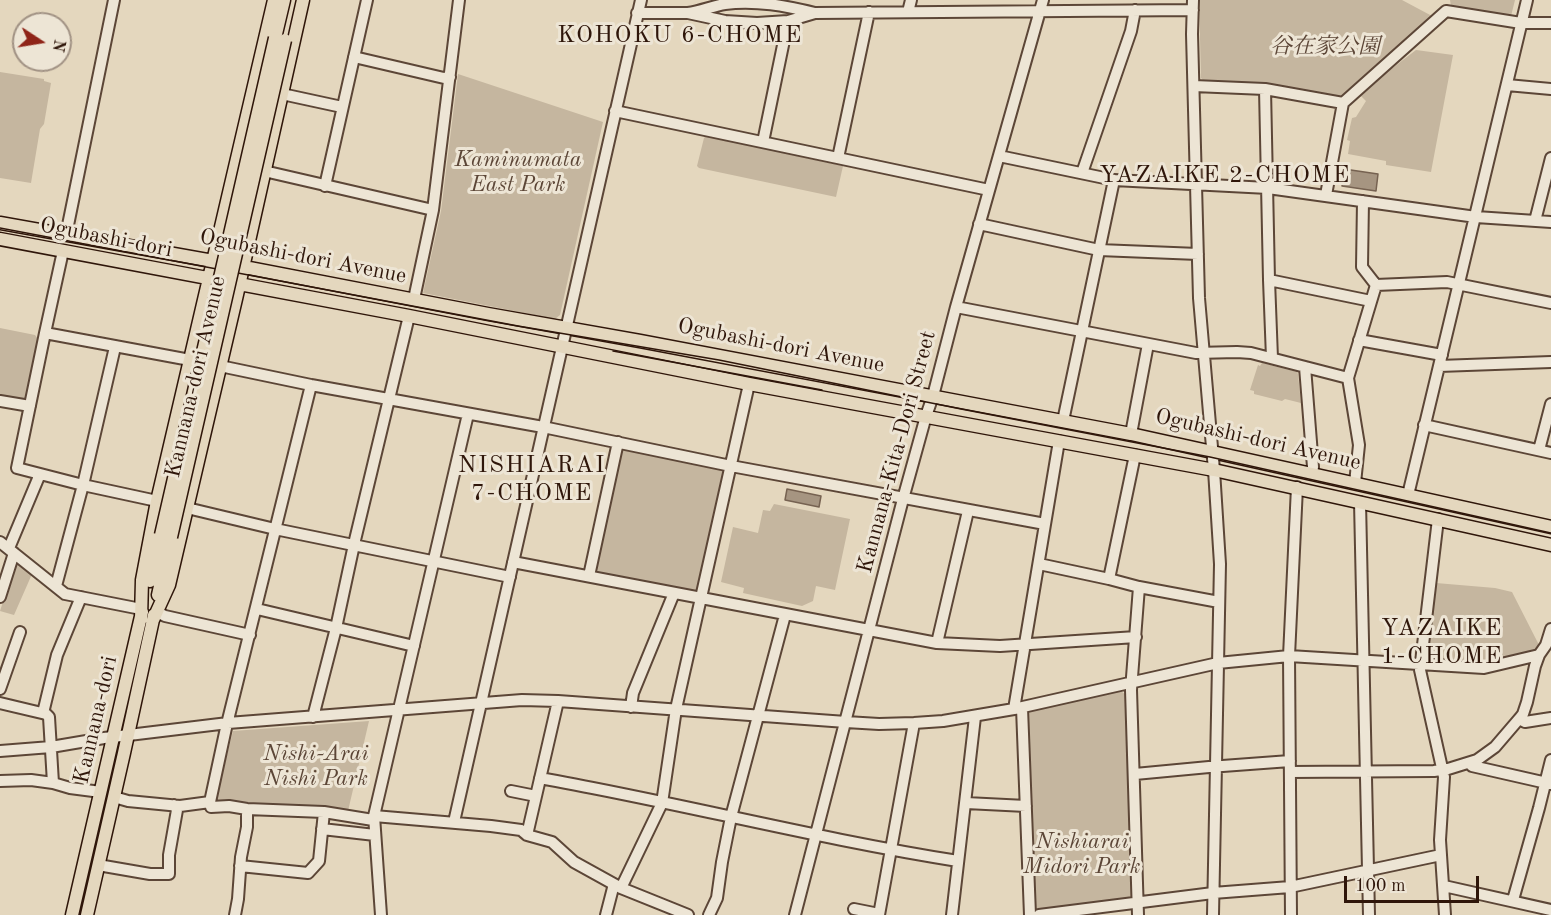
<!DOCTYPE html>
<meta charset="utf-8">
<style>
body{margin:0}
#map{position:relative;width:1551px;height:915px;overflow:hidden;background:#e4d7be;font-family:"Old Standard TT",serif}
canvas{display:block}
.north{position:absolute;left:12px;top:12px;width:60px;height:60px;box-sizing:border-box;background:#ede5d5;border:2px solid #a19284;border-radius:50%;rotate:102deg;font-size:16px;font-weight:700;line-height:24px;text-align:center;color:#2f160a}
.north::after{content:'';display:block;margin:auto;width:21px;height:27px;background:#8f2418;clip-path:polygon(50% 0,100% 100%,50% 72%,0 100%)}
.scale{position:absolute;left:1344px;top:876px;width:135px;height:27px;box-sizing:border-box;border:3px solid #2f160a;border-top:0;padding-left:8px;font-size:18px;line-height:21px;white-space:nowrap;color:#2f160a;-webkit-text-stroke:4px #ede5d5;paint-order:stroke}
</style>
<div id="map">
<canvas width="1551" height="915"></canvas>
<div class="north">N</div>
<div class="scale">100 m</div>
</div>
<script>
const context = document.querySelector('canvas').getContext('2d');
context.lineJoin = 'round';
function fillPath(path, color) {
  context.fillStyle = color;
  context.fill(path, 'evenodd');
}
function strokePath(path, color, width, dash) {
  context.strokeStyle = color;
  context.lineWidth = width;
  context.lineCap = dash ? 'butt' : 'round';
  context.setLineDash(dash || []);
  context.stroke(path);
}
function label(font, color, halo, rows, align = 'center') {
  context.font = font + ' "Old Standard TT","Noto Serif JP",serif';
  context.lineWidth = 6;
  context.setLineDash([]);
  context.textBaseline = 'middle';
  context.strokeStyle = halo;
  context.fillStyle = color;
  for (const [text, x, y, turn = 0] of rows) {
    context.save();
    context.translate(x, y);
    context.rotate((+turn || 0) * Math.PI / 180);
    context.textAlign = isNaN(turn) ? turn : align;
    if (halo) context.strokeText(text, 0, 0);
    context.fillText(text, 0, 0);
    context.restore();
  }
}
const green = new Path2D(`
 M1199,0H1402L1432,16L1343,98L1269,86L1203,80L1201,78Z
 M1450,0H1515L1511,16L1452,8L1451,6Z
 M1416,50L1453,55L1431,172L1386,165V161L1348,154L1350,141L1347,140L1352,118L1356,117L1366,101L1361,96L1386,73Z
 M0,72L44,79V81L51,83L44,124L40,129L31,183L0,178Z
 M458,74L603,122L560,315L555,319L423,293L441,211Z
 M706,136L843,166L836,197L699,168L697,166L704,138Z
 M0,328L35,335L38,339L26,399L23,401L0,397Z
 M1262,363L1297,372L1298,374L1301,403L1285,399L1282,401L1254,394V391L1250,390L1258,365L1260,366Z
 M625,449L722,468L725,471L698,590L695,591L597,572L594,567L620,451Z
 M774,504L850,519L835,590L816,586L813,601L802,606L743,593L744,588L721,582L733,527L758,533L763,510L770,511Z
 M15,565H20L32,574L14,615L0,611Z
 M1436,583L1495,588L1512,592L1538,643L1539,647L1534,652L1481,664L1431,661L1428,657Z
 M1121,691L1126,695L1134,902L1033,911L1026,711Z
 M369,721L348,811L247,804L227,800L219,801L216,799L233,731Z`);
const water = new Path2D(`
 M1344,169L1378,174L1376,191L1342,186Z
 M787,489L821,496L819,507L785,500Z`);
const minor = new Path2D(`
 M1193,0L1192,34L1199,298L1214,470L1220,564L1213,915
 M908,12L911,0
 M637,13H688L725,21L757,23L788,21L815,13C786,6 756,0 725,4C713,6 701,11 688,13
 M815,13L1193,10
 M354,57L444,78L450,77
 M1507,85L1551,89
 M1194,86L1265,89L1343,103
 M1265,89L1269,280L1272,358
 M282,94L342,107
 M615,111L989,190
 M763,142L788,21
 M999,156L1114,180L1268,188L1476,217L1551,222
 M838,158L869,12
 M264,171L433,210
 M1082,173L1131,31L1135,10
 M325,186L367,0
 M1326,195L1343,103L1446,11L1521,23H1551
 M1535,221L1551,158
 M979,224L1099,250L1198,254
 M66,235L114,0
 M63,251L45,333L17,468L83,485L157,501
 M1269,280L1371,301
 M1376,285L1447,282L1551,303
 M414,299L433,210L459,0
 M956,307L1196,353L1237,352L1251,353L1348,378
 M45,333L190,360
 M1359,340L1442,355
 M220,366L311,385L543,427L731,466L1045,524
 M1439,366L1551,362
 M1305,367L1313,467L1312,473
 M311,385L226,728L210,802L211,807L229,806L247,809L324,812L373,820
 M0,401L30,406
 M1063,421L1114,180
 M1424,425L1551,453
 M1131,434L1148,344
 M1539,450L1551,404
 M1355,483L1359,445L1348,378L1376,285L1362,267L1363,201
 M1408,495L1527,0
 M1360,502L1369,915
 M187,508L275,529L510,577
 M1438,519L1420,670L1444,777L1440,840L1445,915
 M0,542L65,594L141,609
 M9,548L40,474
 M513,562L937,643L1000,646L1136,637
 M1039,564L1109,579L1139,587L1219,602
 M589,576L618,442
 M1109,579L1135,455
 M56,586L83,485L115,347
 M0,597L14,553
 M257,609L414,646
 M157,612L165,616L250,635
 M937,643L968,511
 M0,689L20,632
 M0,703L46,714L49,717L53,783
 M631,707L633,693L674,593
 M1022,708L1030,915
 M1014,709L1059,441
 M43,713L57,655L81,597
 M313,717L336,628L355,540L409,316
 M1519,719L1525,722L1551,718
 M0,751L51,747L104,738L228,723L522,700L558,701L846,722L879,724L914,723L943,721L1014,709L1218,663L1289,656L1484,668L1539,655
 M1469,763L1472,766L1551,784
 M1290,772L1434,771L1448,769L1477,760L1495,747L1519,719L1523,714L1527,702L1535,666L1539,655L1546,645L1551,629
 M1135,774L1209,767L1290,761
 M540,778C680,803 818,839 958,861
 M0,781L31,780L53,783L70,788L101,792
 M511,791L536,796
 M114,797L128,801L180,806L210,802
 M966,803L1026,806
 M374,816L491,826L521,830L527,835L552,842L574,862L621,888L688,915
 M454,822L641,0
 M322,829L375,835
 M527,835L558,701
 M98,865L150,874H169V855L177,810L174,805
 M240,866L308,873L319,861L324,812
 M1444,886L1551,910
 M621,888L662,803L676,709L749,384
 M1513,900L1539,808L1551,760
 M854,909L879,914
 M235,915L238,899L241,857L247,827V809
 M381,915L374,816L468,414
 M606,915L614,884
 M709,915L717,898L722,862L731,817L785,615
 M795,915L903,499L926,416L933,396L956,307L1043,0
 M879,915L914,723
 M952,915L975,717
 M1039,915L1213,893L1290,887L1441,855
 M1138,915L1131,690L1139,587
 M1291,915L1289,656L1297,487`);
const major = new Path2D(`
 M275,38L284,0
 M0,223L213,261L488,314L640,341L1131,434L1551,527
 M0,239L409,316L749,384L1214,470L1551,545
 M150,581L161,535
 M158,595L171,537
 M141,619L142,580L157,501L274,0
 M153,620L169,585L236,299L303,0
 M72,915L142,612
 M87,915L124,753L154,615`);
const tram = new Path2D(`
 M0,228L518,326L719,360L961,409L1210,457L1551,533
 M613,351L822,390`);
const majorBridge = new Path2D(`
 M161,535L275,38
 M171,537L285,40`);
const parkNames = [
 ["谷在家公園",1325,47],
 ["Kaminumata",518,160],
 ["East Park",518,185],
 ["Nishi-Arai",316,754],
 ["Nishi Park",316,779],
 ["Nishiarai",1082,842],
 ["Midori Park",1082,867]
];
const streetNames = [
 ["Ogubashi-dori",106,238,11],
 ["Ogubashi-dori Avenue",303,257,11],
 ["Ogubashi-dori Avenue",781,346,11],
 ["Kannana-dori Avenue",196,377,-77],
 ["Ogubashi-dori Avenue",1258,440,13],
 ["Kannana-Kita-Dori Street",897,452,-75],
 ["Kannana-dori",96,720,-77]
];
const neighbourhoodNames = [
 ["KOHOKU 6-CHOME",680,36],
 ["YAZAIKE 2-CHOME",1225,176],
 ["NISHIARAI",532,466],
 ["7-CHOME",532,494],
 ["YAZAIKE",1442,629],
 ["1-CHOME",1442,657]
];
fillPath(green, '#c5b69f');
fillPath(water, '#a69581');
strokePath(water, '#766251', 1.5);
strokePath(minor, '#5c4637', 14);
strokePath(major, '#2f160a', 15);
strokePath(minor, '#ede5d5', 10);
strokePath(major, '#e4d7be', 12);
strokePath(tram, '#2f160a', 1.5);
strokePath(majorBridge, '#2f160a', 15, []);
strokePath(majorBridge, '#e4d7be', 12);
label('italic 22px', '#5c4637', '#ede5d5', parkNames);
label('22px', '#2f160a', '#ede5d5', streetNames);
context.letterSpacing = '1.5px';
label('24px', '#2f160a', '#ede5d5', neighbourhoodNames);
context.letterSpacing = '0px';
</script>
